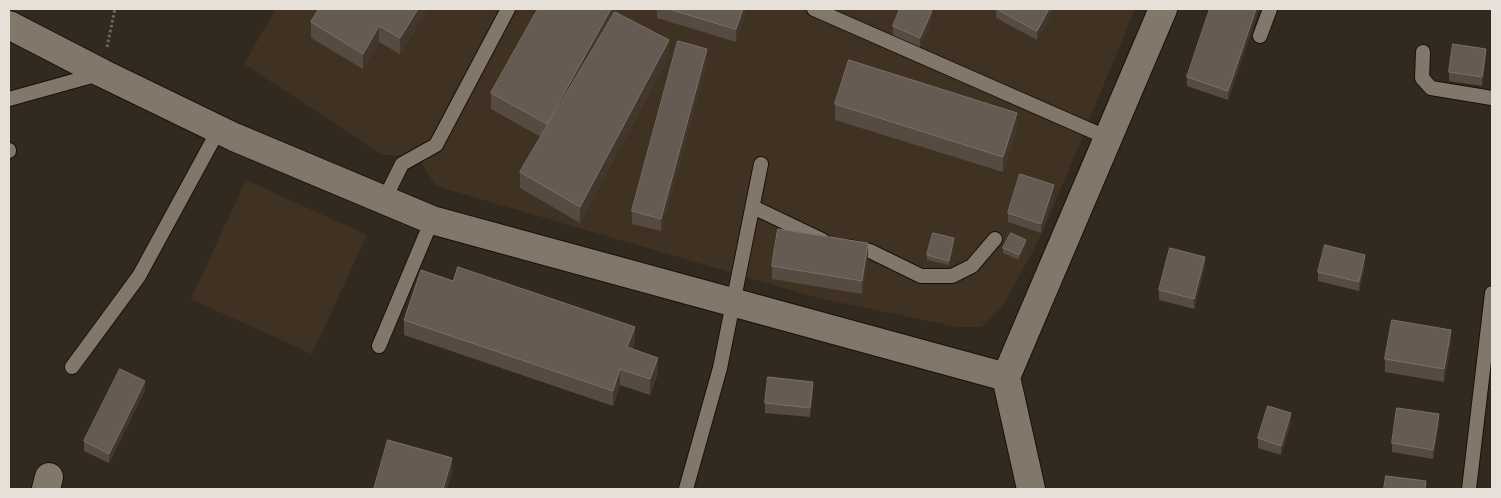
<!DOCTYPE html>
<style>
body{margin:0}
#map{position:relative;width:1501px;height:498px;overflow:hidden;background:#332a1f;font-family:"DejaVu Sans",sans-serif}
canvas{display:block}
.frame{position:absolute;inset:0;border:10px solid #e6e0d9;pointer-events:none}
</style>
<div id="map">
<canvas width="1501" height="498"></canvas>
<div class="frame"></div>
</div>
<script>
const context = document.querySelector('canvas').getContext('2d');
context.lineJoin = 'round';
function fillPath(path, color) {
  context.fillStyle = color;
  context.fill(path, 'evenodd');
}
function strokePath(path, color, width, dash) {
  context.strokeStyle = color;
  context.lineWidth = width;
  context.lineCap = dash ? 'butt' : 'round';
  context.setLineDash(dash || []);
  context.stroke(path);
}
const built = new Path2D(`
 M276,9H1135L1042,234L1003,306L981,327H957L818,298L436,186L416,155H383L244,64Z
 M246,180L367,235L312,354L191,299Z`);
const path = new Path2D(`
 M107,47L115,9`);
const lane = new Path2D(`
 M814,9L1108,138
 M1260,36L1270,9
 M1423,52L1422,78L1431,88L1492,98
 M9,99L99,74
 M9,150V151
 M384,200L402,164L436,145L508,9
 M753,207L822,240
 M850,247L870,251L921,276H952L972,266L995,239
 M379,346L432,220
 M72,367L139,276L219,129
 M686,489L720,368L761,164
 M1469,489L1492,293`);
const street = new Path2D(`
 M9,25L102,73L234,137L432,220L1006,377L1163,9
 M1006,377L1031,489
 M46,489L49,477`);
const wall = new Path2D(`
 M427,9L400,54L379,42L363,69L311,38V22Z
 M657,9H747L736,42L657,18Z
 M996,9H1054L1037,40L996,18Z
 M1259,9L1228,100L1187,86V77Z
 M617,13L669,56L580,223L520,188V172L541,137L491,109V93Z
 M932,20L920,47L893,35V26Z
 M1486,58L1482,86L1449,81V72Z
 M707,62L661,231L632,224V211Z
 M835,104L1017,129L1003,172L835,120Z
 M1054,195L1041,233L1008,222V213Z
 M954,243L949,265L927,260V255Z
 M1026,245L1019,260L1003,253V248Z
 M868,256L862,294L772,279V266Z
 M1365,265L1359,291L1318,281V272Z
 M1205,266L1194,309L1159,300V290Z
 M404,320L635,343L632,349L658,373L650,395L620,385L613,406L404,335Z
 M1451,343L1444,382L1385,372V359Z
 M145,390L109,463L84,451V441Z
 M813,391L810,417L765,413V403Z
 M1291,422L1281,455L1258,448V438Z
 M1439,423L1433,459L1392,452V443Z`);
const shadedWall = new Path2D(`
 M418,9H427L400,54V38Z
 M611,9H620L547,140V124Z
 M743,9H747L736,42V29Z
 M1049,9H1054L1037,40V31Z
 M1256,9H1259L1228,100V91Z
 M932,11V20L920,47V38Z
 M379,26V42L363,69V54Z
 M669,40V56L580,223V207Z
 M707,49V62L661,231V219Z
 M1486,49V58L1482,86V77Z
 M1017,113V129L1003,172V157Z
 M1054,185V195L1041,233V224Z
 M954,238V243L949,265V261Z
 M1026,240V245L1019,260V255Z
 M868,243V256L862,294V281Z
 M1365,255V265L1359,291V282Z
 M1205,257V266L1194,309V299Z
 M635,327V343L627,363V347Z
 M1451,330V343L1444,382V369Z
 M658,358V373L650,395V379Z
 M620,369V385L613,406V391Z
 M145,381V390L109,463V454Z
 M813,382V391L810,417V408Z
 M1291,413V422L1281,455V446Z
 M1439,414V423L1433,459V450Z
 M452,458V474L447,489H443Z`);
const building = new Path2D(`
 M319,9H418L400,38L379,26L363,54L311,22Z
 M538,9H611L547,124L491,93Z
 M669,9H743L736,29Z
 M900,9H927L932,11L920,38L893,26Z
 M997,9H1049L1037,31Z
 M1210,9H1256L1228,91L1187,77Z
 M615,12L669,40L580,207L520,172Z
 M678,41L707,49L661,219L632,211Z
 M1453,44L1486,49L1482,77L1449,72Z
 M849,60L1017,113L1003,157L835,104Z
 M1020,174L1054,185L1041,224L1008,213Z
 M778,229L868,243L862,281L772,266Z
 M933,233L954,238L949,261L927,255Z
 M1011,233L1026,240L1019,255L1003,248Z
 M1325,245L1365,255L1359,282L1318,272Z
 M1170,248L1205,257L1194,299L1159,290Z
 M458,267L635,327L627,347L658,358L650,379L620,369L613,391L404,320L421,270L453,281Z
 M1392,320L1451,330L1444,369L1385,359Z
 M120,369L145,381L109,454L84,441Z
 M768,377L813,382L810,408L765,403Z
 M1268,406L1291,413L1281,446L1258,438Z
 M1397,408L1439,414L1433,450L1392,443Z
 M388,440L452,458L443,489H374Z
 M1386,476L1426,481L1425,489H1384Z`);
fillPath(built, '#3f3223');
strokePath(lane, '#1a1209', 16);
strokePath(street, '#1a1209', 30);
strokePath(path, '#6f675d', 3, [2.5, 2.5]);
strokePath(lane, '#82776b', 14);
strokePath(street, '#82776b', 28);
fillPath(wall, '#554b41');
fillPath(shadedWall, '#41372d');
fillPath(building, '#655b52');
strokePath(building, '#797067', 1);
</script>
